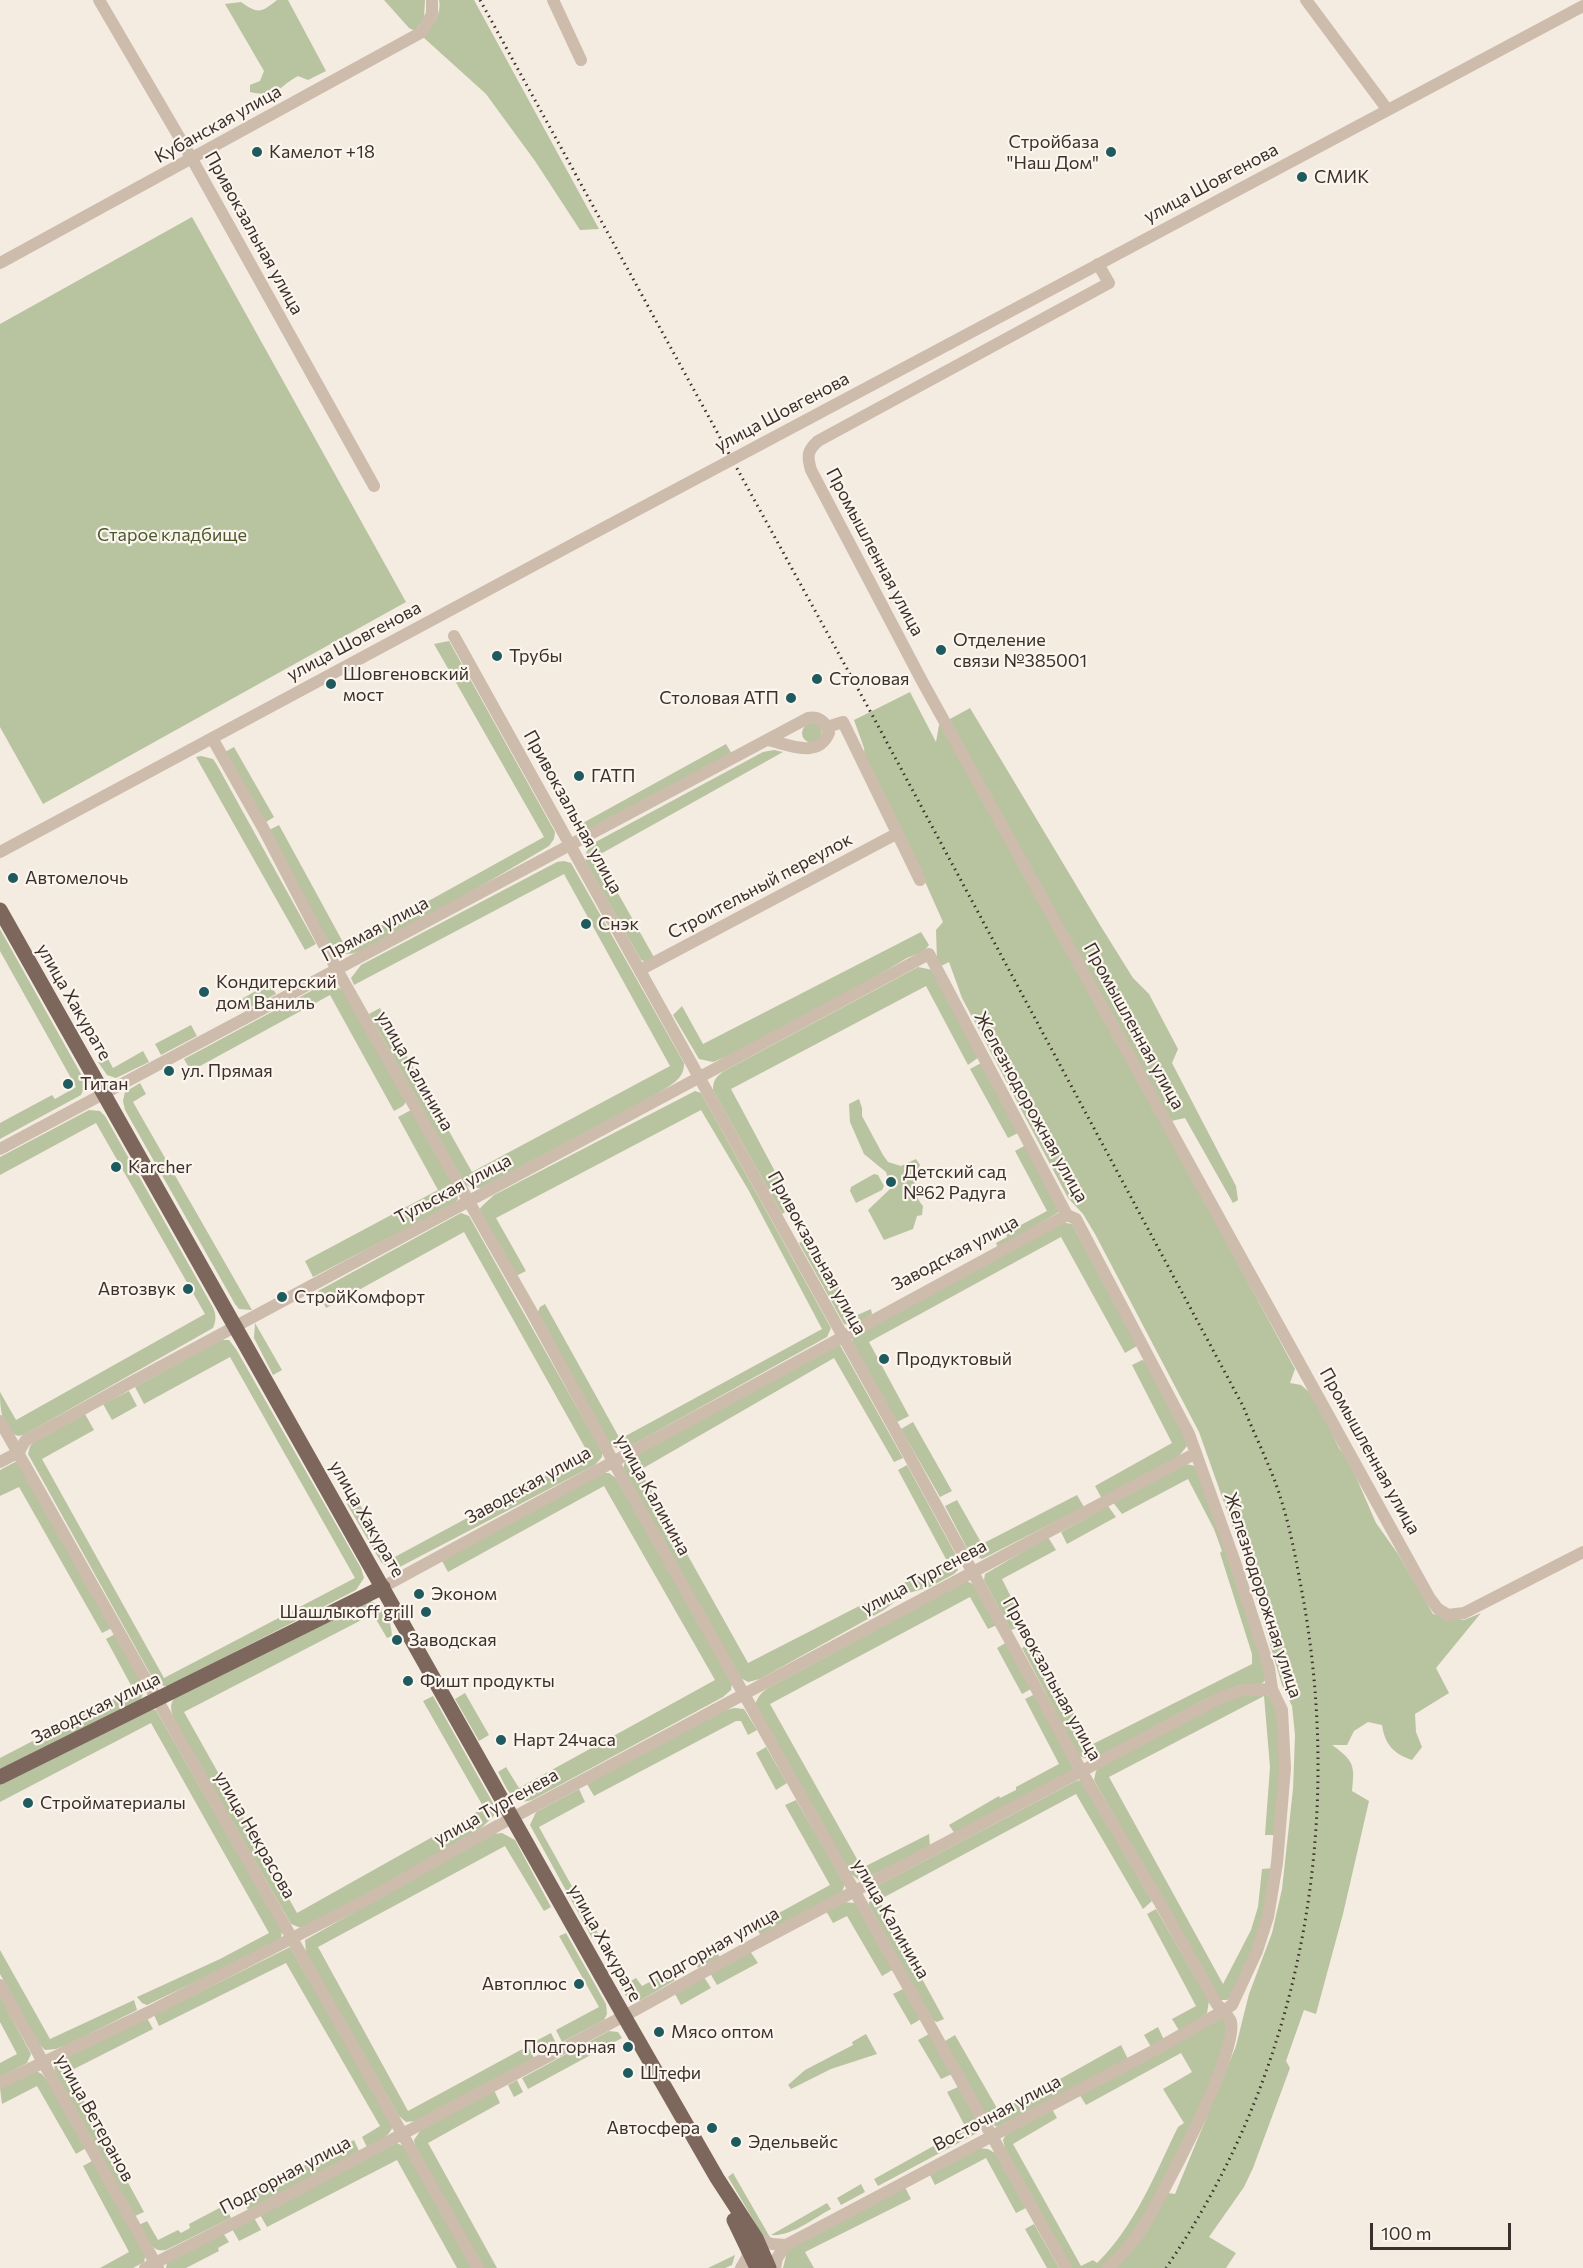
<!DOCTYPE html>
<meta charset="utf-8">
<style>
body{margin:0}
#map{position:relative;width:1583px;height:2268px;overflow:hidden;background:#f4ebe1;font-family:Commissioner,sans-serif}
canvas{display:block}
.scale{position:absolute;left:1370px;top:2223px;width:141px;height:27px;box-sizing:border-box;border:3px solid #3b302b;border-top:0;padding-left:8px;font-size:18px;line-height:21px;white-space:nowrap;color:#3b302b;-webkit-text-stroke:4px #fbf5ee;paint-order:stroke}
</style>
<div id="map">
<canvas width="1583" height="2268"></canvas>
<div class="scale">100 m</div>
</div>
<script>
const context = document.querySelector('canvas').getContext('2d');
context.lineJoin = 'round';
function fillPath(path, color) {
  context.fillStyle = color;
  context.fill(path, 'evenodd');
}
function strokePath(path, color, width, dash) {
  context.strokeStyle = color;
  context.lineWidth = width;
  context.lineCap = dash ? 'butt' : 'round';
  context.setLineDash(dash || []);
  context.stroke(path);
}
function label(font, color, halo, rows, align = 'center') {
  context.font = font + ' Commissioner,sans-serif';
  context.lineWidth = 4.5;
  context.setLineDash([]);
  context.textBaseline = 'middle';
  context.strokeStyle = halo;
  context.fillStyle = color;
  for (const [text, x, y, turn = 0] of rows) {
    context.save();
    context.translate(x, y);
    context.rotate((+turn || 0) * Math.PI / 180);
    context.textAlign = isNaN(turn) ? turn : align;
    if (halo) context.strokeText(text, 0, 0);
    context.fillText(text, 0, 0);
    context.restore();
  }
}
const green = new Path2D(`
 M277,0H288L326,71L308,80L298,76C273,90 281,98 250,92V85L260,81L264,71L225,4L241,2C258,14 261,13 277,0Z
 M384,0H425L424,18L415,31L409,28Z
 M439,0H474L599,229L580,230L535,161L486,94L423,37C432,27 442,14 439,0Z
 M192,217L406,602L43,804L0,727V324Z
 M449,641L555,832L554,839L549,846C499,876 449,905 397,932C382,939 363,954 347,954C337,954 334,950 329,943L269,830L279,825L344,944L423,904L544,837L434,644Z
 M910,692L936,742L939,725L970,708L1100,925L1133,978L1149,994L1178,1049L1172,1063L1236,1186L1238,1200L1233,1203L1185,1118L1162,1123L1295,1369L1290,1383L1301,1385L1314,1396L1339,1448L1349,1461L1376,1523L1398,1554L1433,1614L1464,1620L1481,1613L1436,1668L1449,1693L1415,1714L1416,1732L1422,1747L1412,1760C1394,1754 1385,1745 1382,1725L1368,1722L1354,1731L1347,1745H1332C1354,1761 1355,1765 1352,1791L1369,1801L1343,1914L1316,2014L1304,2010L1286,2061L1290,2068L1253,2168L1244,2187L1209,2237L1236,2253L1226,2268H1112L1168,2193L1175,2194L1236,2046L1249,1994L1272,1933L1282,1889L1293,1789L1295,1735L1292,1706L1282,1685L1249,1573L1199,1432L1095,1234L1083,1214L1068,1198L962,998L949,962L941,966L937,961L936,930L943,922L914,857L865,761L864,748L854,720Z
 M802 733a10 10 0 1 1 20 0a10 10 0 1 1-20 0Z
 M726,744L732,754L585,832L581,824Z
 M234,747L274,817L266,822L225,752Z
 M774,750L783,752L597,856L655,959L647,962L641,960L586,862L585,855L590,845L763,752Z
 M201,756L213,759L217,765L316,944L305,950L196,757Z
 M564,861L571,863L684,1063C685,1080 668,1086 657,1094L481,1188H472L465,1184L369,1014L380,1008L472,1172L670,1066L564,874L354,985L351,978L361,965L557,862Z
 M0,929L86,1083L81,1095L0,1139V1123L52,1095L55,1099L76,1087L0,951Z
 M921,932L929,945L924,951L907,958L875,977L733,1054L713,1062L699,1059L673,1015L682,1006L703,1044Z
 M918,967L933,970L979,1057L968,1065L926,986L731,1089L794,1207L782,1214L713,1090C713,1080 716,1077 724,1071Z
 M270,983L276,994L244,1011L238,1001Z
 M324,984H330L344,990L406,1102L403,1106L394,1111L330,995L191,1071L184,1059Z
 M191,1025L197,1036L161,1055L155,1044Z
 M143,1051L149,1062L116,1078L107,1075L98,1062L107,1057L113,1068Z
 M981,1063L1018,1133L1008,1138L970,1069Z
 M140,1083L146,1094L133,1102L252,1310L239,1309L235,1304L125,1110L123,1101L125,1092Z
 M695,1091L701,1093L831,1328L827,1337L625,1449L616,1448L610,1445L537,1314L540,1307L545,1304L620,1439L822,1329L749,1191L701,1110L496,1218L526,1271L516,1276L479,1211L481,1207L494,1195Z
 M859,1099L862,1108V1116L883,1155L888,1162L901,1166L916,1159L920,1165C913,1180 912,1193 923,1206L922,1215L917,1216L913,1229L884,1240L868,1210L891,1188L886,1172L864,1154L850,1122L849,1104Z
 M89,1110L100,1111L105,1116L211,1304C216,1312 217,1319 213,1328L24,1435L18,1436C1,1429 0,1407 0,1392L16,1420L205,1314L96,1123L0,1175V1157Z
 M411,1110L456,1190L458,1199L454,1204L313,1277L305,1261L438,1190L398,1117Z
 M1026,1145L1059,1212L998,1248L996,1243L1007,1237L1006,1233L1047,1211L1015,1151Z
 M874,1174L878,1175L884,1186L882,1190L856,1203L850,1191L851,1187Z
 M461,1213L469,1216L602,1452V1457L595,1465L392,1571L381,1562L347,1504L356,1498L391,1559L588,1453L464,1232L326,1308L318,1291Z
 M1061,1222L1072,1224L1137,1346L1125,1353L1061,1237L869,1342L909,1416L897,1422L853,1343L852,1338Z
 M811,1237L855,1316L871,1309L872,1314L855,1326L844,1324L799,1243Z
 M255,1323L282,1370L273,1375L254,1338Z
 M221,1340H229L236,1349L361,1568L364,1578L356,1590L169,1686H164L153,1679L28,1454L30,1446L33,1443L85,1414L94,1430L42,1459L164,1678L355,1578L230,1357L144,1404L135,1387Z
 M838,1344L840,1345L903,1458L894,1462L834,1358L640,1470L748,1663L947,1561L898,1470L907,1465L957,1557L958,1570L954,1574L930,1587L905,1594L884,1610L760,1679L748,1682L739,1677L623,1470L625,1461Z
 M1142,1360L1145,1361L1186,1438L1187,1446L1179,1456L1102,1499L1095,1486L1172,1443L1132,1365Z
 M129,1391L137,1406L112,1420L103,1404Z
 M913,1422L952,1491L940,1497L901,1429Z
 M17,1461L112,1628L102,1633L19,1487L0,1496V1470Z
 M1186,1464L1195,1466L1200,1472L1267,1679L1260,1685L1248,1687L1239,1685L1204,1700L1103,1754C1094,1756 1089,1761 1079,1756L1022,1648L1034,1641L1091,1745L1252,1664V1654L1220,1553L1222,1551L1214,1529L1188,1479L1122,1514L1112,1501Z
 M603,1473H609L616,1478L732,1683L731,1690L723,1697L532,1800C512,1807 506,1786 498,1772L506,1767L519,1788L715,1680L604,1486L448,1572L442,1561Z
 M1077,1495L1084,1507L982,1559L970,1554L945,1506L957,1500L982,1544Z
 M1108,1506L1116,1517L1067,1544L1061,1532Z
 M1048,1537L1056,1550L1002,1579L1025,1625L1011,1630L984,1580L985,1574Z
 M967,1581L973,1584L997,1625L988,1629L970,1597L770,1704L862,1868L929,1834L930,1847L860,1881L851,1874L755,1705C758,1696 761,1693 768,1688Z
 M370,1601C385,1607 391,1619 392,1636L387,1638L373,1614L184,1712L297,1913L484,1808L423,1701L433,1696L493,1803L494,1816L480,1829L365,1895L301,1928L291,1924L174,1719C171,1710 169,1705 175,1697Z
 M115,1634L141,1680L144,1692L140,1701L0,1769V1758L133,1689L106,1639Z
 M1007,1642L1031,1689L1022,1694L997,1648Z
 M465,1693L489,1735L479,1741L455,1699Z
 M1035,1694L1074,1770L955,1834L949,1825L999,1796L1000,1798L1016,1790V1787L1059,1764L1025,1699Z
 M1237,1694H1267L1277,1707L1281,1743L1277,1835H1265L1270,1767L1264,1696L1109,1777L1223,1984L1251,1930L1258,1907L1262,1869L1274,1868L1262,1928L1231,1997L1227,2000H1220L1094,1780L1096,1771L1102,1764Z
 M735,1708L744,1709L757,1730L748,1735L741,1721H736L594,1796L587,1784L725,1710Z
 M151,1709L156,1710L282,1931L281,1938L224,1968L147,2005L142,2003L137,1997L220,1959L269,1933L151,1723L0,1802V1783Z
 M766,1747L787,1783L776,1790L756,1753Z
 M1081,1780L1152,1901L1143,1909L1076,1794L879,1900L944,2019L937,2022L932,2020L869,1905L870,1892L873,1888L1076,1781Z
 M579,1789L585,1802L539,1827L599,1935L592,1938L530,1825L536,1812Z
 M796,1800L845,1884L842,1892L761,1936L755,1926L830,1885L785,1805Z
 M502,1833L515,1840L551,1907L544,1911L505,1846L318,1947L408,2111L528,2046L534,2058L415,2121L406,2122L399,2116L306,1953L305,1940L493,1834Z
 M844,1902L855,1903L894,1969L882,1976L847,1916L833,1923L826,1911Z
 M1156,1909L1209,2001L1207,2013L1180,2032L1172,2019L1196,2006L1147,1914Z
 M566,1933L606,2004L607,2014L604,2020L562,2042L556,2030L599,2007L559,1936Z
 M290,1947L393,2126C389,2138 378,2141 367,2147L362,2137L380,2126L286,1963L159,2026L154,2015Z
 M713,1947L720,1957L698,1968L693,1958Z
 M0,1950L50,2039L134,2000L137,2010L67,2045L56,2049L45,2050L38,2043L0,1974Z
 M750,1951L758,1963L717,1985L710,1973Z
 M674,1969L679,1978L641,2000C630,2002 625,1996 620,1987L636,1978L642,1986Z
 M704,1977L711,1988L681,2005L675,1994Z
 M903,1989L921,2019L911,2025L893,1994Z
 M0,1996L31,2054L27,2063L0,2077V2063L17,2054L0,2022Z
 M1222,2017L1228,2022L1224,2051L1197,2118L1136,2233L1103,2268H1072L1005,2148L1003,2140L1006,2134L1052,2109L1057,2118L1013,2144L1081,2266L1093,2260L1097,2263C1135,2226 1155,2174 1178,2127L1184,2123L1163,2089L1192,2072L1181,2053L1086,2105L1079,2094Z
 M147,2018L153,2029L68,2072L144,2212L135,2216L55,2072L54,2065L57,2060Z
 M1158,2027L1164,2040L1151,2047L1144,2035Z
 M609,2031L618,2032L622,2038L528,2089L522,2078Z
 M551,2033L557,2045L540,2054L534,2042Z
 M866,2034L877,2054L831,2069L791,2089L788,2085L805,2070L853,2045L852,2042Z
 M929,2034L952,2074L941,2079L918,2040Z
 M955,2035L998,2110L1024,2099L1121,2045L1128,2059L997,2127L989,2122L945,2041Z
 M36,2071L42,2074L48,2082L86,2148L76,2154L37,2086L2,2104L0,2088Z
 M517,2080L523,2092L514,2097L508,2085Z
 M958,2087L980,2126L977,2133L878,2186L874,2179L966,2128L947,2092Z
 M494,2090L500,2103L428,2143L497,2268H483L415,2145L414,2140L420,2131Z
 M354,2140L359,2151L248,2210L241,2198Z
 M394,2142L406,2147L473,2268H457L397,2160L267,2227L259,2213Z
 M979,2148L988,2149L995,2153L1026,2208L1016,2213L986,2158L935,2185L930,2175Z
 M92,2161L146,2253L144,2262L133,2268H100L129,2252L83,2166Z
 M733,2173L771,2239L761,2233L728,2177Z
 M861,2184L865,2192L841,2205L837,2198Z
 M905,2187L911,2199L805,2252L814,2268H783L787,2252L791,2248Z
 M827,2203L831,2209C814,2218 791,2237 771,2235Z
 M225,2205L231,2218L166,2250C150,2253 146,2236 139,2225L147,2221L158,2240L178,2230L181,2233L190,2228L189,2224Z
 M253,2216L261,2230L239,2241L231,2227Z
 M1034,2224L1059,2268H1047L1025,2229Z
 M223,2233L229,2242L218,2248L219,2251L186,2268H166L167,2263Z
 M735,2255L732,2265L725,2268H708Z`);
const minor = new Path2D(`
 M99,0L192,159L374,486
 M553,0L581,60
 M1306,0L1387,109
 M0,263L422,32L432,14V0
 M1098,264L1109,283L818,441C807,451 807,456 811,470L922,681L1429,1597L1438,1609L1448,1615L1464,1613L1583,1552
 M949,344L1583,6
 M454,636L894,1428L1082,1772L1160,1903L1216,2003L1223,2011L1153,2051L786,2245L777,2258L775,2268
 M827,727L843,722L920,880
 M212,738L263,828L337,970L530,1309L613,1461L1066,2268
 M0,852L579,541
 M640,970L896,834
 M0,1149L808,718C819,716 826,722 829,733C818,759 790,745 768,740
 M0,1421L478,2268
 M0,1462L19,1452L25,1441L130,1383L929,954L1067,1215L1076,1219L1189,1434L1236,1565L1269,1668L1272,1689L1282,1710L1285,1768L1277,1863L1268,1917L1257,1951L1232,2005L1223,2011C1226,2014 1230,2018 1231,2022C1238,2054 1159,2203 1138,2235C1130,2246 1118,2259 1107,2268
 M383,1587L1067,1215
 M0,1985L158,2268
 M0,2083L149,2012L368,1899L497,1826L1196,1453
 M756,2238L772,2244L786,2245
 M145,2268L256,2212L639,2008L747,1948L1222,1697L1243,1690L1272,1689
 M741,2268L748,2256L746,2245`);
const major = new Path2D(`
 M0,910L624,2016L717,2178L756,2238L769,2268
 M0,1777L383,1587
 M734,2220L757,2268`);
const rail = new Path2D(`
 M480,0L869,709L1243,1406C1254,1434 1268,1461 1278,1490C1291,1528 1298,1570 1305,1609C1343,1838 1298,2076 1166,2268`);
const minorBridge = new Path2D(`
 M579,541L949,344`);
const markers = [
 [257,152,6,"#1f5a5e"],
 [1111,152,6,"#1f5a5e"],
 [1302,177,6,"#1f5a5e"],
 [941,650,6,"#1f5a5e"],
 [497,656,6,"#1f5a5e"],
 [817,679,6,"#1f5a5e"],
 [331,684,6,"#1f5a5e"],
 [791,698,6,"#1f5a5e"],
 [579,776,6,"#1f5a5e"],
 [13,878,6,"#1f5a5e"],
 [586,924,6,"#1f5a5e"],
 [204,992,6,"#1f5a5e"],
 [169,1071,6,"#1f5a5e"],
 [68,1084,6,"#1f5a5e"],
 [116,1167,6,"#1f5a5e"],
 [891,1182,6,"#1f5a5e"],
 [188,1289,6,"#1f5a5e"],
 [282,1297,6,"#1f5a5e"],
 [884,1359,6,"#1f5a5e"],
 [419,1594,6,"#1f5a5e"],
 [426,1612,6,"#1f5a5e"],
 [397,1640,6,"#1f5a5e"],
 [408,1681,6,"#1f5a5e"],
 [501,1740,6,"#1f5a5e"],
 [28,1803,6,"#1f5a5e"],
 [579,1984,6,"#1f5a5e"],
 [659,2032,6,"#1f5a5e"],
 [628,2047,6,"#1f5a5e"],
 [628,2073,6,"#1f5a5e"],
 [712,2128,6,"#1f5a5e"],
 [736,2142,6,"#1f5a5e"]
];
const streetNames = [
 ["Кубанская улица",218,124,-29],
 ["улица Шовгенова",1211,183,-28],
 ["Привокзальная улица",254,233,61],
 ["улица Шовгенова",782,412,-28],
 ["Промышленная улица",875,552,62],
 ["улица Шовгенова",354,641,-28],
 ["Привокзальная улица",573,812,61],
 ["Строительный переулок",760,886,-28],
 ["Прямая улица",375,929,-28],
 ["улица Хакурате",74,1002,60],
 ["Промышленная улица",1134,1026,61],
 ["улица Калинина",415,1071,60],
 ["Железнодорожная улица",1031,1107,61],
 ["Тульская улица",453,1189,-28],
 ["Привокзальная улица",817,1253,61],
 ["Заводская улица",955,1253,-28],
 ["Промышленная улица",1370,1451,61],
 ["Заводская улица",528,1485,-29],
 ["улица Калинина",653,1495,61],
 ["улица Хакурате",367,1519,60],
 ["улица Тургенева",924,1577,-28],
 ["Железнодорожная улица",1263,1595,72],
 ["Привокзальная улица",1052,1679,61],
 ["Заводская улица",96,1708,-26],
 ["улица Тургенева",496,1807,-29],
 ["улица Некрасова",255,1835,60],
 ["улица Калинина",891,1919,60],
 ["улица Хакурате",605,1943,61],
 ["Подгорная улица",714,1947,-29],
 ["Восточная улица",997,2113,-28],
 ["улица Ветеранов",95,2118,61],
 ["Подгорная улица",285,2175,-28]
];
const poiNames = [
 ["Стройбаза",1099,142,"right"],
 ["\"Наш Дом\"",1099,163,"right"],
 ["Камелот +18",269,152],
 ["СМИК",1314,177],
 ["Отделение",953,640],
 ["связи №385001",953,661],
 ["Трубы",509,656],
 ["Шовгеновский",343,674],
 ["мост",343,695],
 ["Столовая",829,679],
 ["Столовая АТП",779,698,"right"],
 ["ГАТП",591,776],
 ["Автомелочь",25,878],
 ["Снэк",598,924],
 ["Кондитерский",216,982],
 ["дом Ваниль",216,1003],
 ["ул. Прямая",181,1071],
 ["Титан",80,1084],
 ["Karcher",128,1167],
 ["Детский сад",903,1172],
 ["№62 Радуга",903,1193],
 ["Автозвук",176,1289,"right"],
 ["СтройКомфорт",294,1297],
 ["Продуктовый",896,1359],
 ["Эконом",431,1594],
 ["Шашлыкоff grill",414,1612,"right"],
 ["Заводская",409,1640],
 ["Фишт продукты",420,1681],
 ["Нарт 24часа",513,1740],
 ["Стройматериалы",40,1803],
 ["Автоплюс",567,1984,"right"],
 ["Мясо оптом",671,2032],
 ["Подгорная",616,2047,"right"],
 ["Штефи",640,2073],
 ["Автосфера",700,2128,"right"],
 ["Эдельвейс",748,2142]
];
const parkNames = [
 ["Старое кладбище",172,535]
];
fillPath(green, '#b8c4a0');
strokePath(minor, '#cdbbac', 12);
strokePath(major, '#7d675c', 15);
strokePath(rail, '#3b302b', 3, [1.5, 4.5]);
strokePath(minorBridge, '#cdbbac', 12);
for (const [x, y, r, color] of markers) {
  const dot = new Path2D();
  dot.arc(x, y, r, 0, 2 * Math.PI);
  context.fillStyle = color;
  context.fill(dot);
  strokePath(dot, '#fbf5ee', 2);
}
label('18px', '#3b302b', '#fbf5ee', streetNames);
label('18px', '#3b302b', '#fbf5ee', poiNames, 'left');
label('18px', '#4a5a2e', '#fbf5ee', parkNames);
</script>
